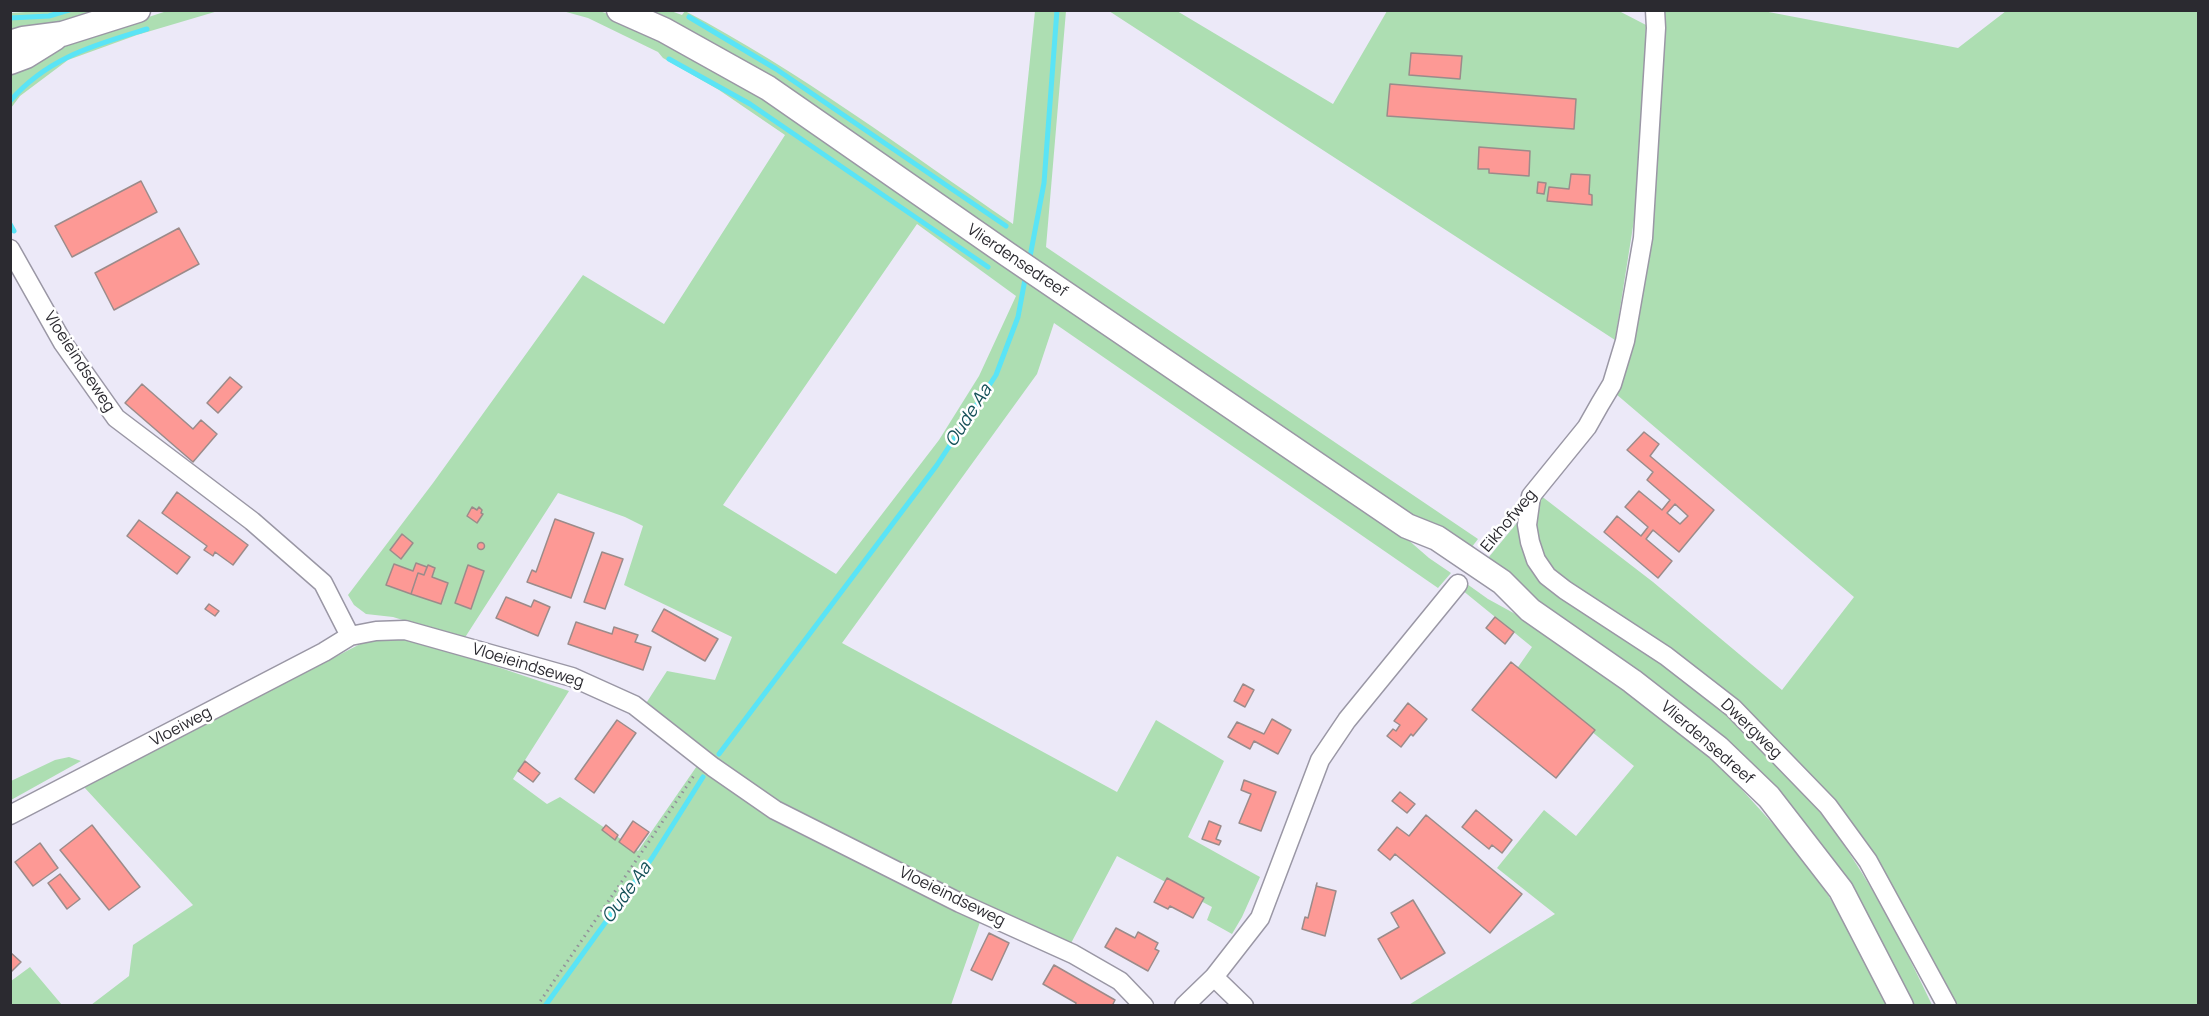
<!DOCTYPE html>
<style>
body{margin:0}
#map{position:relative;width:2209px;height:1016px;overflow:hidden;background:#ece9f8;font-family:Manrope,sans-serif}
canvas{display:block}
.frame{position:absolute;inset:0;border:12px solid #2b2a30;pointer-events:none}
</style>
<div id="map">
<canvas width="2209" height="1016"></canvas>
<div class="frame"></div>
</div>
<script>
const context = document.querySelector('canvas').getContext('2d');
context.lineJoin = 'round';
function fillPath(path, color) {
  context.fillStyle = color;
  context.fill(path, 'evenodd');
}
function strokePath(path, color, width, dash) {
  context.strokeStyle = color;
  context.lineWidth = width;
  context.lineCap = dash ? 'butt' : 'round';
  context.setLineDash(dash || []);
  context.stroke(path);
}
function label(font, color, halo, rows, align = 'center') {
  context.font = font + ' Manrope,sans-serif';
  context.lineWidth = 5;
  context.setLineDash([]);
  context.textBaseline = 'middle';
  context.strokeStyle = halo;
  context.fillStyle = color;
  for (const [text, x, y, turn = 0] of rows) {
    context.save();
    context.translate(x, y);
    context.rotate((+turn || 0) * Math.PI / 180);
    context.textAlign = isNaN(turn) ? turn : align;
    if (halo) context.strokeText(text, 0, 0);
    context.fillText(text, 0, 0);
    context.restore();
  }
}
const green = new Path2D(`
 M57,10L108,11L11,37L10,13Z
 M559,10L599,11L612,15L722,71L831,143L1015,275L1200,396L1406,538L1429,558L1451,573L1438,588L1054,323L1037,374L842,643L1117,792L1156,720L1224,761L1188,837L1260,877L1242,917L1232,934L1207,920L1212,907L1117,856L1069,947L841,837L777,801L643,708L667,671L715,680L732,637L624,585L643,526L625,517L558,493L464,639L393,617L366,614L354,605L348,595L433,483L583,275L664,324L785,135L719,90L663,58L658,52L588,18ZM917,224L1016,296L979,376L939,440L836,574L723,505Z
 M1758,10L1958,48L2006,11H2198V1005H1950L1907,913L1881,870L1818,783L1760,725L1554,570C1535,544 1532,527 1540,495L1653,582L1782,690L1854,597L1616,394C1623,373 1632,351 1636,329C1657,224 1657,116 1664,11Z
 M167,11H218L137,35L68,60L20,96L11,108V68L48,54L78,40Z
 M646,11H671L682,15L685,11C798,70 907,152 1013,224L1035,11H1066L1046,247L1478,539L1468,552L1414,521Z
 M1109,11H1177L1333,104L1387,11H1619L1646,25L1643,117L1635,214L1615,340Z
 M1525,513L1533,562C1565,588 1597,614 1629,639C1659,663 1690,684 1719,709C1758,743 1804,788 1834,831C1873,885 1904,946 1932,1005H1910L1807,834L1484,563Z
 M1467,584L1488,599L1519,616L1678,728L1726,772L1792,845L1820,882L1850,931L1889,1006H1407L1555,914L1497,868L1544,810L1576,836L1634,766L1516,670L1532,647L1462,590Z
 M400,637L459,654L569,691L513,779L547,804L560,797L638,851L699,763L747,800L790,829L980,922L951,1005H91L129,976L133,945L193,905L84,787L368,640Z
 M69,757L81,761L11,800V781L55,760Z
 M30,967L62,1005H11V981Z`);
const stream = new Path2D(`
 M689,17L776,69L1006,226
 M10,18L49,16L69,10
 M669,59L750,104L988,267
 M10,101C48,57 95,45 147,29
 M10,224L14,231
 M1029,262L1044,183L1057,10
 M719,754L937,465L996,375L1018,317L1026,274
 M545,1006L652,858L703,777`);
const building = new Path2D(`
 M1411,53L1462,56L1460,79L1409,75Z
 M1390,84L1576,99L1574,129L1387,116Z
 M1479,147L1530,151L1529,176L1489,173V169H1478Z
 M1571,174L1590,175L1589,194L1592,195V205L1547,201L1549,187L1569,189Z
 M141,181L157,212L72,257L55,226Z
 M1538,182L1546,183L1544,194L1537,193Z
 M179,228L199,264L114,310L95,273Z
 M230,377L242,387L218,413L207,403Z
 M142,384L193,429L201,420L217,434L193,462L125,403Z
 M1644,432L1659,444L1650,456L1714,510L1679,552L1653,530L1646,539L1672,561L1658,578L1604,532L1617,516L1641,536L1648,527L1625,507L1639,491L1662,510L1670,500L1647,480L1653,472L1627,450ZM1675,504L1688,516L1680,524L1667,513Z
 M177,492L248,545L233,565L215,552L213,556L204,550L207,546L162,513Z
 M472,507L477,510L479,507L482,510L481,513L483,514L477,523L467,516Z
 M555,519L594,533L571,598L527,582L532,570L536,572Z
 M139,520L190,557L177,574L127,536Z
 M402,534L413,543L401,559L390,550Z
 M477.5 546a3.5 3.5 0 1 1 7 0a3.5 3.5 0 1 1-7 0Z
 M602,552L623,559L605,609L584,602Z
 M416,563L427,567L424,575L418,573L411,594L386,585L394,564L413,571Z
 M428,565L435,568L432,577L448,583L441,604L411,594L418,573L424,575Z
 M468,565L484,571L471,609L455,603Z
 M506,597L531,607L534,600L550,607L538,636L496,618Z
 M209,604L219,611L215,616L205,609Z
 M664,609L718,639L705,661L652,631Z
 M1495,617L1514,632L1505,644L1486,628Z
 M576,622L612,634L614,627L638,635L635,642L651,647L643,670L568,644Z
 M1511,662L1595,730L1556,778L1472,710Z
 M1243,684L1254,690L1245,707L1234,701Z
 M1408,703L1427,719L1413,736L1411,734L1401,747L1387,736L1393,729L1396,731L1400,725L1394,721Z
 M1272,719L1291,730L1278,754L1254,741L1250,749L1228,737L1237,722L1264,734Z
 M617,720L636,733L594,793L575,779Z
 M525,761L540,773L533,782L518,771Z
 M1244,780L1276,792L1261,831L1239,823L1251,794L1241,790Z
 M1400,792L1415,804L1407,813L1392,801Z
 M1476,810L1512,840L1502,853L1492,845L1489,849L1462,827Z
 M1426,815L1522,894L1490,933L1395,854L1390,860L1378,850L1397,827L1409,836Z
 M633,821L649,832L634,853L619,842Z
 M1209,821L1221,826L1216,839L1221,841L1219,845L1202,839Z
 M92,825L140,887L109,910L60,850Z
 M606,825L618,835L615,840L602,830Z
 M40,843L58,868L33,886L15,862Z
 M60,874L80,899L67,909L48,883Z
 M1167,878L1204,898L1193,918L1170,906L1168,909L1154,902Z
 M1317,883L1316,886L1336,891L1325,936L1302,929L1305,917L1308,918Z
 M1413,900L1445,953L1401,979L1378,939L1399,927L1391,913Z
 M1116,928L1135,938L1138,932L1158,943L1155,949L1159,951L1148,971L1105,947Z
 M989,933L1009,943L992,980L971,970Z
 M10,952L21,962L11,972H10Z
 M1054,965L1115,1000L1112,1006H1075L1076,1003L1043,984Z`);
const path = new Path2D(`
 M1487,547L1510,520
 M537,1006L695,774`);
const street = new Path2D(`
 M1655,10L1656,28L1643,238L1625,341L1612,384L1600,404L1587,427L1531,496L1527,525L1530,542L1536,560L1547,576L1565,590L1666,656L1733,708L1828,806L1868,861L1947,1006
 M10,249L63,343L116,418L252,521L323,583L350,636
 M10,815L324,652L350,636L376,631L405,630L572,677L634,705L713,767L775,810L960,903L1073,954L1120,981L1144,1006
 M1214,977L1244,1006
 M1184,1006L1214,977L1260,918L1320,760L1347,720L1458,584`);
const secondary = new Path2D(`
 M619,10L664,30L768,88L1007,254L1407,526L1437,538L1502,582L1530,610L1632,681L1718,748L1769,797L1841,890L1901,1006
 M10,43L23,39L62,34L138,10
 M10,62L26,56L55,38`);
const streetNames = [
 ["Vlierdensedreef",1017,261,34],
 ["Vloeieindseweg",79,362,57],
 ["Eikhofweg",1509,521,-50],
 ["Vloeieindseweg",528,666,17],
 ["Vloeiweg",181,727,-28],
 ["Dwergweg",1751,729,44],
 ["Vlierdensedreef",1707,743,41],
 ["Vloeieindseweg",952,897,26]
];
const waterNames = [
 ["Oude Aa",969,416,-57],
 ["Oude Aa",627,893,-54]
];
fillPath(green, '#addeb2');
strokePath(stream, '#5ae4f6', 5);
fillPath(building, '#fd9995');
strokePath(building, '#9b8b8a', 1.5);
strokePath(street, '#9a97a5', 21);
strokePath(secondary, '#9a97a5', 27);
strokePath(path, '#92909a', 3, [1.5, 4.5]);
strokePath(street, '#fff', 18);
strokePath(secondary, '#fff', 24);
label('16px', '#2b2a30', '#fff', streetNames);
label('italic 18px', '#165159', '#fff', waterNames);
</script>
